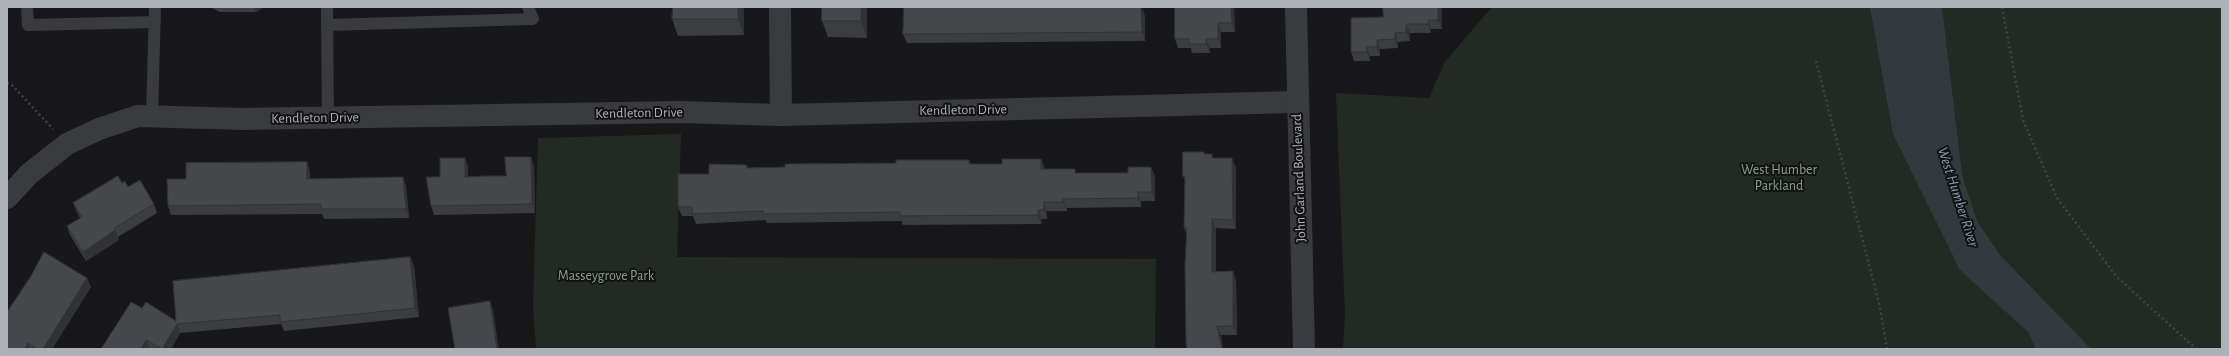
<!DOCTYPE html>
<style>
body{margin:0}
#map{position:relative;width:2229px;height:356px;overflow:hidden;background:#18181a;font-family:"Alegreya Sans",sans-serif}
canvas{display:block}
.frame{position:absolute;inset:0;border:8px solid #acb1b8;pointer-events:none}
</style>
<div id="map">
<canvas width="2229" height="356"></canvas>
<div class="frame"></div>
</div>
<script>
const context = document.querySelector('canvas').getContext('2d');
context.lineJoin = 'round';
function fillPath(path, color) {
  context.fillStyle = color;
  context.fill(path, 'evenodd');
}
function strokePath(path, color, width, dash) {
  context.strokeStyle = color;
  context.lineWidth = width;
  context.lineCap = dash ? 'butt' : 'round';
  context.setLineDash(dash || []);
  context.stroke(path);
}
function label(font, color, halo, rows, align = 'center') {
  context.font = font + ' "Alegreya Sans",sans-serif';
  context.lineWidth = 4;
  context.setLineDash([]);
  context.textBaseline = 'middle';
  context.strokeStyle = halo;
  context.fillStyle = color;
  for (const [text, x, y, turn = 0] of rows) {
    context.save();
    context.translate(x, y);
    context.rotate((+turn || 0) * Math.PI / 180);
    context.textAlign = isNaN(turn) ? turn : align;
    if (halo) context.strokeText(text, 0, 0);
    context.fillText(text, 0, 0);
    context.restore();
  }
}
const green = new Path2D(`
 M1492,7H2222V349H1343L1345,316L1336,93L1429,98L1444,63Z
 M681,134L677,257L1156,259L1155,349H536L533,306L538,138Z`);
const water = new Path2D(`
 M1870,7H1942L1962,175L1977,221L2000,255L2091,349H2036L2028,332L1960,270L1893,134Z`);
const path = new Path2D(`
 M2002,7L2023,120L2057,198L2116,276L2196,349
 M1816,61L1879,303L1887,349
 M7,83L11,84L53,129`);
const service = new Path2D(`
 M27,7L28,25L155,22
 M327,7L328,118
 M327,25L533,19L528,7
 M152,115L155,7`);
const minor = new Path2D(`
 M780,7L781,115
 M7,198L29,174L67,144L99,129L138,116L242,119L680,112L781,115L1297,102`);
const tertiary = new Path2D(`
 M1296,7L1304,349`);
const wall = new Path2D(`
 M210,7H264L256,12H220Z
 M744,7V35L678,36L672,19Z
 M822,7H867V38L828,37L822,21Z
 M913,7L1145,16V41L907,43L903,34Z
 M1175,7H1234L1235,32H1221V48H1210V53H1192L1191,48H1178L1175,39Z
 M1442,8V29H1431V33H1410V41L1398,42V48L1380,49V56H1370V61H1354L1351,52L1383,17Z
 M1204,152L1205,154H1212L1213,158L1236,167V229L1216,228V272L1233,271L1236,281L1237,335H1221L1223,349L1184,227L1185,181L1183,176Z
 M969,160L971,164L1045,169H1075L1076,173L1155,176V201H1141V207L1067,208V211H1047V219H1042L1041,224L903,225L902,221L767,223L766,220L696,224L693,216H682L678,207L709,174L748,168L896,163Z
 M534,166L535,213L434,215L431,206L440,177L468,167V177L506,176Z
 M310,171V179L403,177L406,186L409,218L324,219L322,214L171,215L168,206L186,179Z
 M122,183L154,204L157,213L118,237L119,240L86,261L70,235L67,226L80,218L77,212L73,203Z
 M410,257L414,266L419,317L284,331L281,324L180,333L171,349H101L142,308L176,321Z
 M87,278L91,287L52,349H7Z`);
const shadedWall = new Path2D(`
 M254,7H264L256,12Z
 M738,7H744V35L738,19Z
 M861,7H867V38L861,21Z
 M1142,7L1145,16V41L1142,32Z
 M1231,7H1234L1235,32L1232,23Z
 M1438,7H1441L1442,8V29L1438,20Z
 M1428,20L1431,29V33L1428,24Z
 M1218,23L1221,32V48L1218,39Z
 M1406,24L1410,33V41L1406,32Z
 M1395,33L1398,42V48L1395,39Z
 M1206,39L1210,48V53L1206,44Z
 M1377,40L1380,49V56L1377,47Z
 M1367,47L1370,56V61L1367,52Z
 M531,157L534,166L535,213L532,204Z
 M465,158L468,167V186L465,177Z
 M1232,158L1236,167V229L1233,220Z
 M1041,159L1045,169V178L1041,169Z
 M307,162L310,171V188L307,179Z
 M1151,167L1155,176V201L1152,192Z
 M403,177L406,186L409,218L406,209Z
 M1138,192L1141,201V207L1138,198Z
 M1063,199L1067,208V211L1063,202Z
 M1044,202L1047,211V219L1044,210Z
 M1038,210L1042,219L1041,224L1038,215Z
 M1212,219L1216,228V281L1212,272Z
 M115,230L119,240L86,261L83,252Z
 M410,257L414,266L419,317L415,308Z
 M1233,271L1236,281L1237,335L1233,326Z
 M87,278L91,287L52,349H43Z
 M490,301L493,310L499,349H497Z
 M177,324L180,333L171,349H162Z
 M1217,326L1221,335L1223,349H1222Z
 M146,340L150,349H141Z
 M28,343L30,349H25Z`);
const building = new Path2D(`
 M673,7H738V19H672Z
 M822,7H861V21H822Z
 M904,7H1141L1142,32L903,34Z
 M1175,7H1231L1232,23H1218V39H1206V44H1189V39H1175Z
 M1383,7H1438V20H1428V24H1406V32L1395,33V39L1377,40V47H1367V52H1351V18L1383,17Z
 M1183,152H1204V154H1212V158H1232L1233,220L1212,219V272L1233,271V326H1217L1222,349H1187L1186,343L1185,264L1187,227H1184L1185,176H1183Z
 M505,157H531L532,204L431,206L426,177H440V158H465V177L484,176H506Z
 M1002,159H1041V169H1075V173H1128V167H1151L1152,192H1138V198L1063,199V202H1044V210H1038V215L900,216V212L763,214V211L692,214V207H678V174H709V164L747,165V168L785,167V164L896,163V160H969V164H1002Z
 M307,162V179L403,177L406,209H321V204L168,206L167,179H186V163Z
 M118,176L122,183L125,181L128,187L140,180L154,204L114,228L115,230L83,252L67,226L82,217L73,203Z
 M44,252L87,278L43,349H37L28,343L25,349H7V312L31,276Z
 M410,257L415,308L280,322V315L177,324L162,349L146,340L141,349H101L131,302L142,308L146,302L176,321L173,281Z
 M490,301L497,349H455L448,308Z`);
const streetNames = [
 ["Kendleton Drive",963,110,-1],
 ["Kendleton Drive",639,113,-1],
 ["Kendleton Drive",315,118,-1],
 ["John Garland Boulevard",1299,178,-92]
];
const parkNames = [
 ["West Humber",1779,170],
 ["Parkland",1779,186],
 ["Masseygrove Park",606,276]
];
const waterNames = [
 ["West Humber River",1958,197,72]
];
fillPath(green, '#232a23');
fillPath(water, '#323a3f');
strokePath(path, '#404245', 2.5, [2, 3]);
strokePath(service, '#3a3b3f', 12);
strokePath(minor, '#3a3b3f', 22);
strokePath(tertiary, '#3a3b3f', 22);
fillPath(wall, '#3c3d40');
fillPath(shadedWall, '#313234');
fillPath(building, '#46474a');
strokePath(building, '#313234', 1);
label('14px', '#acb1b8', '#131315', streetNames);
label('14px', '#86a186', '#131315', parkNames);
label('italic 15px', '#889eae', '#131315', waterNames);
</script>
